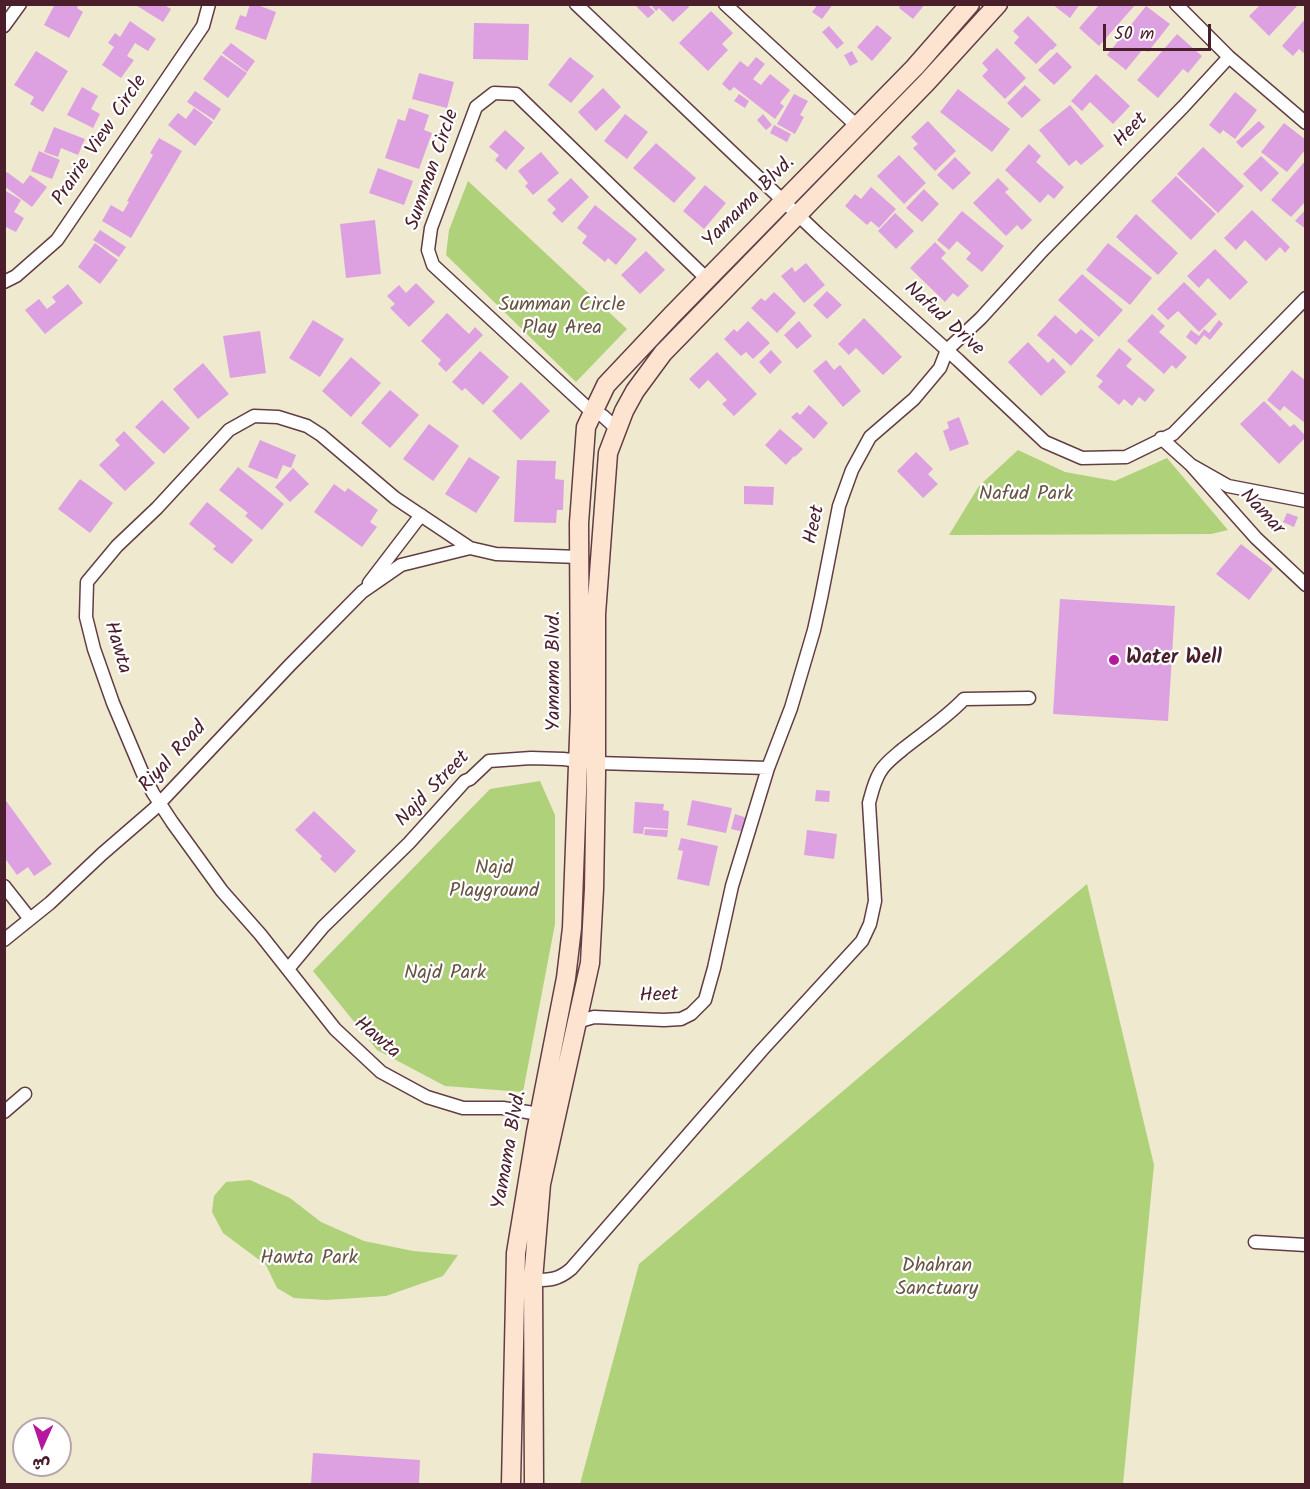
<!DOCTYPE html>
<meta charset="utf-8">
<style>
body{margin:0}
#map{position:relative;width:1310px;height:1489px;overflow:hidden;background:#efe9d0;font-family:Kalam,"Playpen Sans Arabic",sans-serif}
canvas{display:block}
.frame{position:absolute;inset:0;border:6px solid #4a1f2b;pointer-events:none}
.north{position:absolute;left:12px;top:1417px;width:60px;height:60px;box-sizing:border-box;background:#fff;border:2px solid #b7a5aa;border-radius:50%;rotate:183deg;font-size:16px;font-weight:700;line-height:24px;text-align:center;color:#4a1f2b}
.north::after{content:'';display:block;margin:auto;width:21px;height:27px;background:#b5179e;clip-path:polygon(50% 0,100% 100%,50% 72%,0 100%)}
.scale{position:absolute;left:1103px;top:24px;width:108px;height:27px;box-sizing:border-box;border:3px solid #4a1f2b;border-top:0;padding-left:8px;font-size:18px;line-height:21px;white-space:nowrap;color:#4a1f2b;-webkit-text-stroke:4px #fff;paint-order:stroke}
</style>
<div id="map">
<canvas width="1310" height="1489"></canvas>
<div class="frame"></div>
<div class="north">ش</div>
<div class="scale">50 m</div>
</div>
<script>
const context = document.querySelector('canvas').getContext('2d');
context.lineJoin = 'round';
function fillPath(path, color) {
  context.fillStyle = color;
  context.fill(path, 'evenodd');
}
function strokePath(path, color, width, dash) {
  context.strokeStyle = color;
  context.lineWidth = width;
  context.lineCap = dash ? 'butt' : 'round';
  context.setLineDash(dash || []);
  context.stroke(path);
}
function label(font, color, halo, rows, align = 'center') {
  context.font = font + ' Kalam,sans-serif';
  context.lineWidth = 4.5;
  context.setLineDash([]);
  context.textBaseline = 'middle';
  context.strokeStyle = halo;
  context.fillStyle = color;
  for (const [text, x, y, turn = 0] of rows) {
    context.save();
    context.translate(x, y);
    context.rotate((+turn || 0) * Math.PI / 180);
    context.textAlign = isNaN(turn) ? turn : align;
    if (halo) context.strokeText(text, 0, 0);
    context.fillText(text, 0, 0);
    context.restore();
  }
}
const green = new Path2D(`
 M468,181L627,329L576,382L446,255L449,230Z
 M1018,450L1065,472L1115,481L1167,458L1228,530L1211,534L949,535L979,486Z
 M540,781L555,815V924L523,1092L445,1086L377,1050L313,971L490,789Z
 M1087,884L1154,1165L1123,1484H580L639,1264Z
 M250,1180L290,1198L321,1222L364,1241L413,1251L458,1255L443,1276L386,1296L326,1300L294,1298L277,1288L266,1265L223,1233L212,1212L214,1196L226,1182Z`);
const building = new Path2D(`
 M55,4H79L77,8L83,12L69,38L44,25Z
 M134,4H163L171,9L163,22Z
 M250,4H255L276,12L266,40L235,29L240,15L246,17Z
 M634,4H647L655,12L648,18Z
 M650,4H687L689,7L673,22L659,8L656,11Z
 M818,4H833L822,19L812,12Z
 M901,4H925L913,19L899,8Z
 M1052,4H1080L1070,18Z
 M1100,4H1136L1099,46L1079,28Z
 M1261,4H1299L1269,36L1249,16Z
 M1146,6L1170,24L1148,52L1143,49L1126,70L1107,55Z
 M711,11L733,33L722,44L728,50L708,71L679,43Z
 M1028,16L1057,45L1052,50L1051,49L1036,64L1014,43L1019,37L1013,31Z
 M1306,18V55L1299,49L1293,56L1282,46Z
 M130,21L156,39L148,51L135,43L127,56L134,60L121,78L102,65L114,47L108,43L115,33L120,37Z
 M474,23L529,24L528,60L473,59Z
 M877,25L892,38L872,61L857,47Z
 M829,26L844,43L837,49L822,32Z
 M1177,34L1202,56L1188,73L1183,69L1158,98L1137,80Z
 M231,43L255,61L247,72L222,53Z
 M997,48L1026,78L1005,99L982,76L988,70L982,63Z
 M36,51L68,71L43,112L30,104L34,97L14,85Z
 M852,51L858,62L850,66L844,55Z
 M1057,52L1072,67L1054,85L1038,70Z
 M221,55L247,73L228,98L203,79Z
 M570,57L594,76L571,103L548,85Z
 M756,57L765,64L753,79L761,85L770,74L790,90L780,103L784,106L775,119L734,87L730,91L722,84L740,61L748,67Z
 M419,73L454,82L447,108L412,99Z
 M1096,74L1130,106L1113,124L1090,102L1082,111L1071,101Z
 M1025,85L1041,100L1022,118L1007,103Z
 M82,87L98,96L91,109L100,114L93,128L67,115Z
 M603,88L621,107L596,131L578,112Z
 M958,89L1010,129L992,152L940,112Z
 M195,91L221,109L214,120L187,102Z
 M1235,92L1257,110L1235,139L1223,130L1220,134L1209,125Z
 M739,94L749,101L745,108L734,101Z
 M794,94L808,101L800,115L804,117L795,134L777,124Z
 M1070,105L1104,146L1081,165L1076,160L1069,166L1039,130Z
 M194,108L213,122L195,146L168,125L178,113L186,119Z
 M409,108L429,115L424,130L432,133L419,169L385,158L398,119L405,121Z
 M625,114L648,132L627,159L604,141Z
 M763,114L772,125L766,130L757,120Z
 M928,121L956,151L935,171L913,148L918,144L911,137Z
 M1259,121L1265,127L1242,148L1236,142Z
 M1284,123L1306,140V149L1287,172L1261,152Z
 M774,125L791,134L787,142L770,133Z
 M54,127L85,139L78,155L61,148L58,157L44,152Z
 M505,130L525,148L506,170L495,160L499,155L489,147Z
 M159,138L182,151L131,238L102,221L111,205L123,212L129,202L127,201L153,155L150,153Z
 M656,143L696,178L674,203L633,168Z
 M1029,144L1041,156L1036,162L1064,187L1054,199L1048,194L1040,203L1005,170Z
 M1203,147L1244,186L1218,213L1177,174Z
 M39,151L60,160L52,179L31,171Z
 M541,152L559,173L533,195L525,186L528,183L518,171Z
 M899,155L926,183L904,204L877,176Z
 M1261,156L1279,173L1261,192L1243,174Z
 M955,157L971,173L953,190L937,175Z
 M1306,160V201L1291,217L1271,200Z
 M378,168L413,181L404,205L369,193Z
 M7,172L23,184L30,175L47,187L32,207L4,186V175Z
 M1176,176L1216,214L1191,240L1151,201Z
 M571,178L589,197L562,223L552,213L556,209L547,200Z
 M998,178L1009,189L1005,192L1032,220L1022,230L1017,225L1006,236L973,203Z
 M705,185L726,203L704,229L683,211Z
 M871,187L896,209L879,228L871,221L867,225L845,206L855,194L861,199Z
 M924,189L939,204L922,222L906,208Z
 M6,191L21,200L14,212L24,218L16,232L4,226V193Z
 M595,205L637,239L616,265L608,258L605,262L582,243L587,236L577,228Z
 M1306,209V229L1295,221Z
 M1252,210L1290,247L1285,253L1280,247L1266,261L1245,240L1236,250L1224,238Z
 M962,211L1004,246L982,272L966,259L971,253L957,241L949,250L937,240Z
 M895,213L914,231L896,249L878,231Z
 M1136,214L1178,253L1158,275L1116,237Z
 M375,220L381,274L346,278L340,224Z
 M100,230L126,247L119,257L93,240Z
 M935,242L946,253L941,258L969,286L958,297L953,293L945,302L910,268Z
 M95,243L118,260L100,284L78,267Z
 M1108,243L1152,278L1130,305L1086,270Z
 M1215,249L1248,282L1230,300L1208,278L1199,288L1187,276Z
 M646,251L665,270L640,294L621,275Z
 M806,263L825,285L804,303L781,276L792,267L795,272Z
 M1082,274L1123,310L1099,337L1058,300Z
 M1184,282L1217,314L1199,332L1178,311L1168,320L1157,309Z
 M416,283L435,302L409,327L390,308L395,304L387,296L399,285L406,293Z
 M68,284L83,303L45,334L25,310L39,299L47,309L56,302L52,297Z
 M827,291L842,305L827,319L813,305Z
 M774,292L796,313L777,333L751,308L761,298L765,301Z
 M447,313L469,334L475,327L483,335L446,372L438,364L441,360L421,341Z
 M1152,314L1165,326L1159,332L1187,357L1176,369L1172,365L1164,374L1127,341Z
 M1055,315L1076,334L1081,329L1094,340L1071,366L1037,335Z
 M864,318L902,357L883,375L856,348L849,355L838,344Z
 M313,320L344,339L320,377L289,358Z
 M1219,320L1223,324L1210,340L1204,335L1196,345L1186,337L1191,330L1199,336L1204,329L1209,333Z
 M748,321L770,343L753,359L746,352L741,356L724,339L734,329L737,332Z
 M799,321L812,336L797,349L784,335Z
 M260,331L266,373L230,378L223,336Z
 M1028,342L1048,363L1053,358L1066,372L1041,396L1008,362Z
 M1119,348L1132,359L1126,366L1155,390L1145,402L1139,397L1132,406L1124,399L1119,405L1098,387L1103,381L1096,376Z
 M771,350L782,362L770,374L759,362Z
 M480,351L509,377L483,405L465,388L462,391L452,382Z
 M717,352L757,394L734,416L722,404L727,400L708,380L699,389L689,379Z
 M351,357L381,383L351,417L322,391Z
 M826,360L834,370L840,365L861,391L843,407L813,371Z
 M203,363L229,394L198,419L173,389Z
 M1292,370L1306,381V424L1284,406L1280,411L1267,400Z
 M521,382L550,411L521,440L492,411Z
 M390,390L419,415L390,448L361,423Z
 M162,400L190,428L164,454L135,427Z
 M1264,401L1290,427L1294,424L1306,436V437L1279,464L1240,424Z
 M809,405L828,423L814,439L791,417L797,412L800,415Z
 M959,417L969,444L950,451L943,431L949,428L947,422Z
 M429,424L459,446L433,481L403,459Z
 M780,429L803,449L795,457L794,456L786,465L765,445Z
 M124,431L155,463L125,491L99,465L120,445L115,440Z
 M260,440L296,455L291,468L283,465L277,479L248,467Z
 M916,452L933,469L928,474L938,484L923,498L897,471Z
 M469,457L500,477L476,513L445,494Z
 M517,460L556,461L555,479L564,480L563,510H557L556,523L514,522Z
 M238,467L284,504L262,530L245,516L248,513L219,490Z
 M293,468L309,484L290,502L275,487Z
 M80,479L113,503L90,533L58,509Z
 M334,484L345,492L348,488L378,510L370,522L377,527L362,547L314,512Z
 M744,486L774,487L773,505L744,504Z
 M207,502L253,540L232,564L213,549L216,546L189,524Z
 M1287,513L1298,517L1294,527L1283,522Z
 M1241,544L1273,569L1249,600L1216,574Z
 M1060,599L1175,606L1168,721L1053,714Z
 M816,790L830,791L829,802L815,801Z
 M4,798L52,864L34,876L28,867L17,875L4,857Z
 M692,800L732,808L726,833L687,825Z
 M635,802L664,804L663,810L669,811L668,829L644,827L643,834L633,833Z
 M314,811L356,851L335,873L320,859L322,856L295,830Z
 M735,814L747,818L744,832L731,829Z
 M645,829L668,830L667,837L644,835Z
 M807,830L837,834L834,859L804,855Z
 M681,838L718,846L709,886L677,879L683,851L678,850Z
 M313,1453L420,1460L419,1484H311Z`);
const street = new Path2D(`
 M576,4L818,234L958,360L1045,442L1082,458L1126,457L1173,434L1306,298
 M725,4L857,126
 M1176,4L1229,57L1306,123
 M4,26L20,4
 M4,282L16,276L57,240L203,26L209,4
 M594,411L603,416L617,429
 M593,413L433,265L428,250L431,228L476,107L494,93L516,94L707,279
 M1161,438L1191,465L1228,486L1306,501
 M1191,465L1256,538L1306,585
 M369,583L421,515
 M4,886L30,919
 M4,940L50,903L102,854L154,809L289,666L362,592L401,565L470,548
 M288,969L323,927L409,843L465,781L470,779L489,761L531,758L563,759L597,763L768,768
 M577,1022L594,1017L664,1020L681,1019L691,1014L705,1000L714,968L732,886L768,768L791,708L814,630L821,598L839,506L852,470L870,437L914,399L940,368L947,350L981,318L1043,250L1183,107L1229,57
 M4,1112L25,1094
 M539,1114L503,1108H463L427,1097L381,1072L335,1029L260,934L222,891L172,822L153,793L143,774L113,703L94,649L86,617L87,582L117,546L157,508L229,430L254,416L278,417L307,426L321,435L395,498L470,548L496,554L579,557
 M1255,1242L1306,1245
 M533,1280C550,1280 558,1280 571,1269L762,1050L862,941L870,924L875,901L869,803C872,792 874,782 880,772C885,763 895,756 903,749C923,733 946,718 964,699L1029,698`);
const secondary = new Path2D(`
 M511,1484L516,1253L536,1132L566,978L572,928L580,711L579,523L586,427L606,385L672,315L915,67L970,4
 M534,1484L533,1280L541,1184L590,963L594,889L596,775V614L608,453L624,411L635,391L663,353L927,82L998,4`);
const markers = [
 [1114,660,6,"#b5179e"]
];
const streetNames = [
 ["Heet",1132,131,-46],
 ["Prairie View Circle",101,141,-56],
 ["Summan Circle",434,170,-71],
 ["Yamama Blvd.",750,203,-45],
 ["Nafud Drive",943,320,42],
 ["Namar",1261,513,47],
 ["Heet",816,525,-78],
 ["Hawta",116,648,73],
 ["Yamama Blvd.",556,671,-90],
 ["Riyal Road",174,758,-47],
 ["Najd Street",434,790,-46],
 ["Heet",659,997,-3],
 ["Hawta",376,1039,40],
 ["Yamama Blvd.",511,1150,-80]
];
const parkNames = [
 ["Summan Circle",562,307],
 ["Play Area",562,330],
 ["Nafud Park",1026,496],
 ["Najd",494,870],
 ["Playground",494,893],
 ["Najd Park",445,975],
 ["Hawta Park",309,1260],
 ["Dhahran",937,1268],
 ["Sanctuary",937,1291]
];
const poiNames = [
 ["Water Well",1126,660]
];
fillPath(green, '#afd179');
fillPath(building, '#dda1e1');
strokePath(street, '#633d44', 15);
strokePath(secondary, '#633d44', 21);
strokePath(street, '#fff', 12);
strokePath(secondary, '#fde4d1', 18);
for (const [x, y, r, color] of markers) {
  const dot = new Path2D();
  dot.arc(x, y, r, 0, 2 * Math.PI);
  context.fillStyle = color;
  context.fill(dot);
  strokePath(dot, '#fff', 2);
}
label('20px', '#4a1f2b', '#fff', streetNames);
label('20px', '#685442', '#fff', parkNames);
label('bold 20px', '#4a1f2b', '#fff', poiNames, 'left');
</script>
